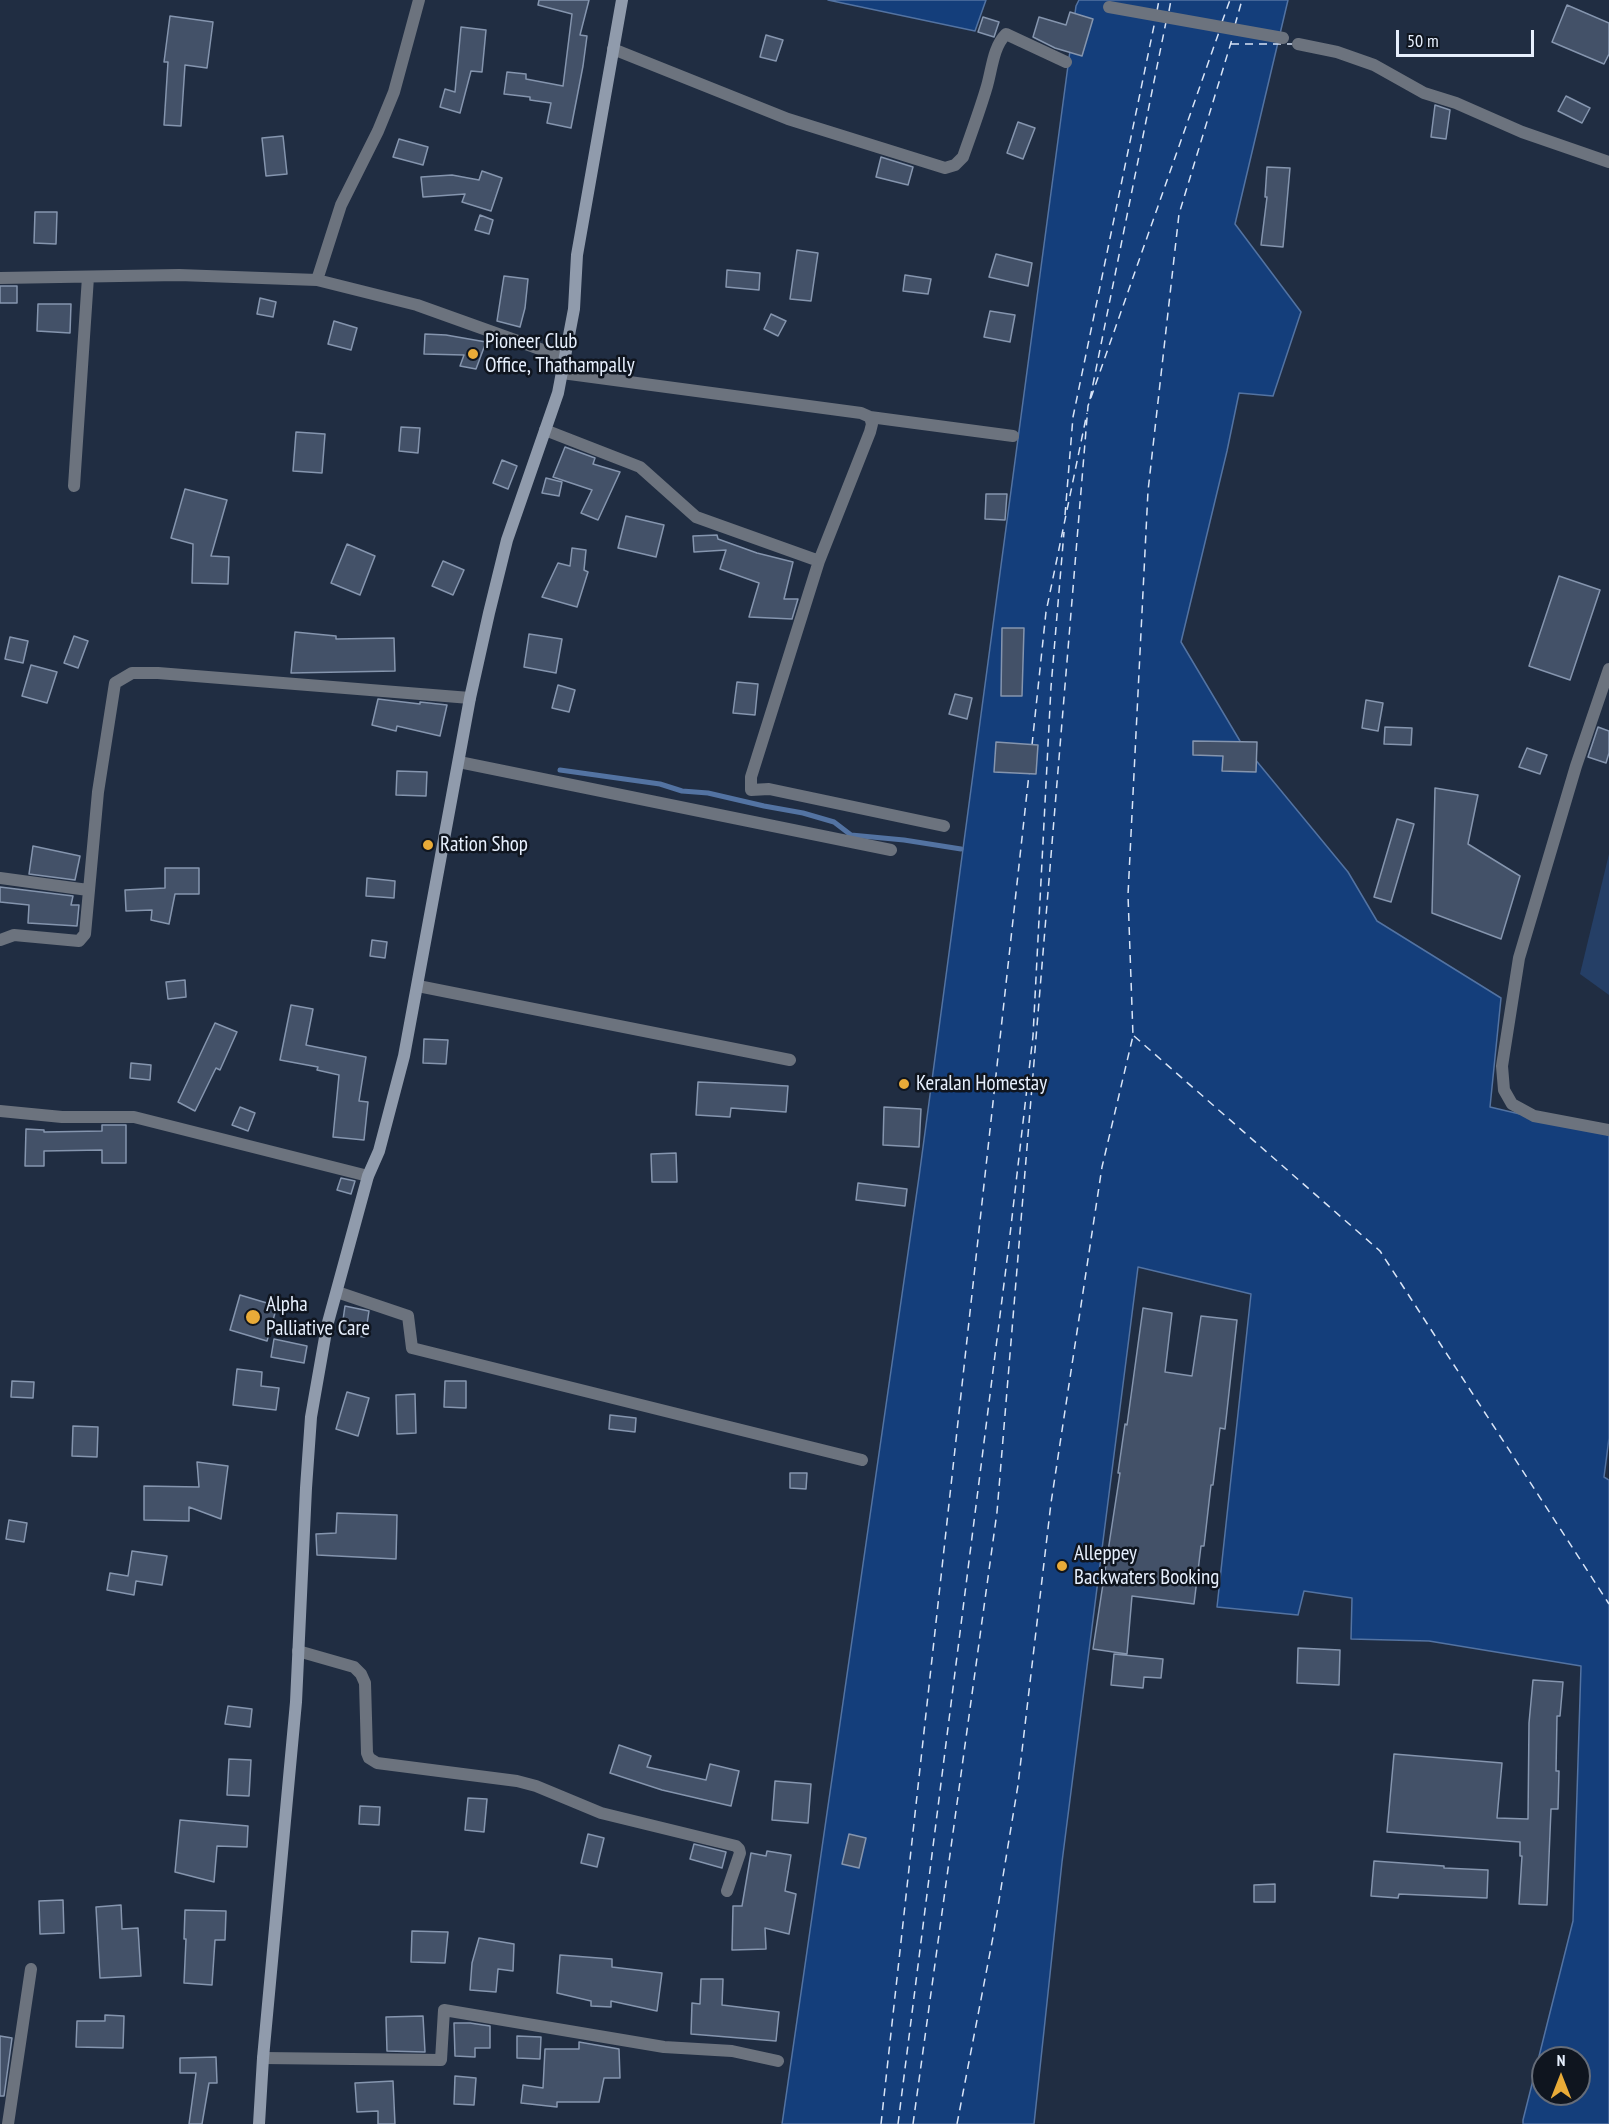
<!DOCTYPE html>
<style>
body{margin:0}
#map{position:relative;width:1609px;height:2124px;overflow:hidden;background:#202d42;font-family:"PT Sans Narrow",sans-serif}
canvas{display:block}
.north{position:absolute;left:1531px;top:2046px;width:60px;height:60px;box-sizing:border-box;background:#0f151f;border:2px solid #656c78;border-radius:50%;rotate:0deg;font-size:16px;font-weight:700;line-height:24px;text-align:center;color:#e6effd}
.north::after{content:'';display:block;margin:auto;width:21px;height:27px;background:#e9ab38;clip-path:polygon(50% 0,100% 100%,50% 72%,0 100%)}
.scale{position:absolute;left:1396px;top:30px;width:138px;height:27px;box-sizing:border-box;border:3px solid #e6effd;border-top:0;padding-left:8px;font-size:18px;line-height:21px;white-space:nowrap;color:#e6effd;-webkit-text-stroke:4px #0f151f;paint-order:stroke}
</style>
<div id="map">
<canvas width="1609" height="2124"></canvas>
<div class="north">N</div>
<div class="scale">50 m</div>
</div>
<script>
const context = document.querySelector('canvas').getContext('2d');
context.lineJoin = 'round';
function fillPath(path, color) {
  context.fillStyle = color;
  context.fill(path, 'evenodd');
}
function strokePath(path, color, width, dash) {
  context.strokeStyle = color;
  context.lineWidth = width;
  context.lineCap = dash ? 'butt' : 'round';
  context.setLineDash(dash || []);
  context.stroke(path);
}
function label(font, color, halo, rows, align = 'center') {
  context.font = font + ' "PT Sans Narrow",sans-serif';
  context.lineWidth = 5;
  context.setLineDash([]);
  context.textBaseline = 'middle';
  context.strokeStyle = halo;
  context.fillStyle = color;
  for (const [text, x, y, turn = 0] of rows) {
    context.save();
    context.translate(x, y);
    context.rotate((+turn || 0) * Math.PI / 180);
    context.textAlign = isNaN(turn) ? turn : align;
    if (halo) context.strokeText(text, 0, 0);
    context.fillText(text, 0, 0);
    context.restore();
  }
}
const green = new Path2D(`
 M1609,854V995L1580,974Z`);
const water = new Path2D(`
 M828,0H986L975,31Z
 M1079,0H1288L1235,224L1301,312L1273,396L1239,393L1227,451L1181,642L1240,741L1348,872L1377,921L1501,998L1490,1107L1609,1135V1438L1604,1477L1609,1480V2124H1523V2120L1573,1921L1581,1666L1429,1641L1351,1639L1352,1598L1304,1591L1298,1615L1217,1607L1251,1294L1138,1267L1062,1862L1034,2124H782L919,1177L1076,6ZM1543,2058H1579V2094H1543Z`);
const stream = new Path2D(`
 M560,770L660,784L682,791L708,793L764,806L803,813L834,822L851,835L904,840L961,849`);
const ferry = new Path2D(`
 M1157,11L1159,0
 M1169,11L1171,0
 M1222,22L1230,0
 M1235,25L1242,0
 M1231,44H1292
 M1090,399L1166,22
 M1065,515L1073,417L1155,21
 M1032,745L1046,612L1087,413
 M1134,1036L1380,1251L1609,1604
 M881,2124L1029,774
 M898,2124L1008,1252L1033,1036L1051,687L1064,532
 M913,2124L997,1512L1088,406L1219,32
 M957,2124L993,1937L1018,1785L1051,1503L1102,1167L1133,1036L1128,895L1148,491L1179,214L1233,36`);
const building = new Path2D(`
 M539,0H589L580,35L587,36L583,66L571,128L547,123L551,103L530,100V97L504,94L507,72L526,74V79L563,86L572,14L538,5Z
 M1567,5L1609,23V54L1604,64L1552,42Z
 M1070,12L1093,19L1082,56L1055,48L1033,37L1039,17L1066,25Z
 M170,16L213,22L207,68L185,65L181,126L164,125L168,62H164Z
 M983,17L999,22L994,37L978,32Z
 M461,27L486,30L482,72L471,71L460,113L440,107L445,89L455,92Z
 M766,35L783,40L776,61L760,57Z
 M1566,96L1590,108L1582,123L1558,111Z
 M1435,105L1450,110L1446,139L1431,137Z
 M1018,122L1035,128L1023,159L1007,153Z
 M283,136L287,174L266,176L262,138Z
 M399,139L428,147L423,165L393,157Z
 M881,157L913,167L908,185L876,177Z
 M1267,167L1290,168L1283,247L1261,245L1267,197H1265Z
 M482,171L502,178L491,211L462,202L465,194L423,197L421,177L452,175L479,180Z
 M35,212H57L56,244L34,243Z
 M480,215L493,220L489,234L475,230Z
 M797,250L818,253L811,301L790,299Z
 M996,254L1032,263L1028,286L989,277Z
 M727,270L760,273L759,290L726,287Z
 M905,275L931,279L928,294L903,291Z
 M504,276L528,279L525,308L520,327L497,321Z
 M0,286H17V303H0Z
 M260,298L276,302L273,317L257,314Z
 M38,304H71L70,333L37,331Z
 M990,311L1015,315L1010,342L984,337Z
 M771,314L786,321L778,336L764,329Z
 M334,321L357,328L351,350L328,344Z
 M425,334L446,335L486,342L476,369L460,366L464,355L424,354Z
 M401,427L420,428L418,453L399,451Z
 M296,432L325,434L322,473L293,471Z
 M565,447L595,458L593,464L620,472L598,520L581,513L592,490L553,477Z
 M502,460L517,466L508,489L493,483Z
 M546,478L562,482L559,496L542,493Z
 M185,489L227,500L211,556L229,557L228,584L192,583L193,544L171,538Z
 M986,494H1007L1005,520L985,519Z
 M626,516L664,525L656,557L618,548Z
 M717,535L718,539L757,553L793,562L784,599H798L792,619L749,617L759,583L720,569L726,550L694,552L693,536Z
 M347,544L375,556L360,595L331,583Z
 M572,548L586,550L584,570L588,572L577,607L542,597L558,563L570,566Z
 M443,561L464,570L453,595L432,586Z
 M1559,576L1600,590L1570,680L1529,666Z
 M1002,628H1024L1022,696H1001Z
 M295,632L336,636V639L394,638L395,671L291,673Z
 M529,634L562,639L556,673L524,667Z
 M74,636L88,641L78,668L64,663Z
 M10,637L28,641L23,663L5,659Z
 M31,665L57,672L47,703L22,696Z
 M737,682L758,684L755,715L733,713Z
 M558,685L575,690L569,712L552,708Z
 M955,694L972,698L967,719L949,714Z
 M378,699L420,704V702L447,705L440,736L397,726L396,731L372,725Z
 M1366,700L1383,703L1378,731L1362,728Z
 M1385,727L1412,728L1411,745L1384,744Z
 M1598,727L1609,731V753L1606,763L1588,757Z
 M1193,741L1257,742L1256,772L1222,771L1223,756L1193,755Z
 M996,742L1038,745L1036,774L994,772Z
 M1527,748L1547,755L1540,774L1519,767Z
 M397,771L427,772L426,796L396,795Z
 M1435,788L1478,795L1468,844L1520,876L1501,939L1432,913Z
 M1397,819L1414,824L1391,902L1374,897Z
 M33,846L80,856L75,880L29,874Z
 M165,868H199V894H175L169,924L151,920L152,910L126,911L125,890L165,888Z
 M367,878L395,881L394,898L366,896Z
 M0,887L73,896L71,905H79L77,926L28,923L29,905L0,902Z
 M372,940L387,942L385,958L370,956Z
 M185,980L186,997L168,999L166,982Z
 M291,1005L313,1009L306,1045L366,1057L359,1101L368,1102L364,1140L333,1137L339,1075L317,1070L318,1067L280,1060Z
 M215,1023L237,1032L220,1070L216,1068L195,1111L178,1102Z
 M424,1039L448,1040L446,1064L423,1063Z
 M131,1063L151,1065L150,1080L130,1078Z
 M698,1082L788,1086L786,1112L731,1108L730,1117L696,1115Z
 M240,1107L255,1113L248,1131L232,1125Z
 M884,1107L921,1109L919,1147L883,1145Z
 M102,1125H126V1163H102V1150L44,1151V1166H25L26,1129L44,1130V1132L102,1131Z
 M676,1153L677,1182H652L651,1154Z
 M341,1178L355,1181L351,1194L337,1190Z
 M858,1183L907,1189L905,1206L856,1200Z
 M240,1295L277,1306L267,1341L230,1330Z
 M345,1306L369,1311L365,1337L341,1334Z
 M1143,1308L1172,1313L1165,1372L1192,1376L1201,1316L1237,1320L1225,1429L1220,1428L1213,1485H1211L1204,1546H1201L1194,1604L1132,1596L1127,1654L1093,1649L1120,1473H1118L1125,1424L1127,1425Z
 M274,1339L307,1346L304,1363L271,1357Z
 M237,1369L262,1372L261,1386L279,1388L276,1410L233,1405Z
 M12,1381L34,1382L33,1398L11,1397Z
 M445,1381H466V1408L444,1407Z
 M347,1392L369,1398L358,1436L336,1429Z
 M415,1394L416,1433L397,1434L396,1395Z
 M610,1415L636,1418L635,1432L609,1429Z
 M73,1426L98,1427L97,1457L72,1456Z
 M197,1462L228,1466L221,1519L189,1507V1521L144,1520V1486L199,1487Z
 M790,1473H807L806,1489L790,1488Z
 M337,1513L397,1515L396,1559L317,1555L316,1534L336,1533Z
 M9,1520L27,1523L24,1542L6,1539Z
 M132,1551L167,1556L162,1585L136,1581L134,1595L107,1590L110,1573L128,1576Z
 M1298,1648L1340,1650L1339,1685L1297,1683Z
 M1114,1654L1163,1659L1161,1678L1144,1677L1143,1688L1111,1685Z
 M1533,1680L1563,1682L1560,1716H1557L1556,1771H1559L1558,1809H1551L1547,1905L1519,1904L1522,1856H1520V1842L1387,1832L1394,1754L1502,1763L1497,1818L1528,1819L1529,1723Z
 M228,1706L252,1709L250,1727L225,1724Z
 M619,1745L651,1756L647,1767L706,1780L710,1764L739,1771L731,1806L662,1790L610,1773Z
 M229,1759L251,1760L249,1796L227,1795Z
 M775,1781L811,1784L808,1823L772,1820Z
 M468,1798L487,1799L484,1832L465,1830Z
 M360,1806L380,1807L379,1825L359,1824Z
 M180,1820L248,1826L247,1847L217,1846L214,1882L175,1872Z
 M588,1834L604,1838L597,1867L581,1863Z
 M849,1834L866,1838L859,1868L842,1864Z
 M694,1844L726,1852L722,1868L690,1859Z
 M767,1851L791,1855L785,1891L796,1894L789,1934L765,1928L766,1949L732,1950L733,1906H742L751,1853L766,1856Z
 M1374,1861L1444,1866V1868L1488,1870L1487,1898L1399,1894L1398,1898L1371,1896Z
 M1275,1884V1902H1254V1885Z
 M63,1900L64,1933L40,1934L39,1901Z
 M121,1905L122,1929L138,1928L141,1976L100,1978L96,1907Z
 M185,1910L226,1911L225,1940H215L212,1985L184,1983L186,1939H184Z
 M412,1931L448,1932L445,1963L411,1962Z
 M479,1938L514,1944L513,1971L498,1969L496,1992L470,1990L472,1963Z
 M560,1955L612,1959V1967L662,1973L657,2011L611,2001V2007L591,2006V2001L557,1993Z
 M701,1979H723L722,2005L779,2012L776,2041L691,2034L692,2003L700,2004Z
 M105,2015L124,2016L123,2048L76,2047L77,2021H105Z
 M423,2016L425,2052L387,2051L386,2017Z
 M454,2023H470L490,2026V2048H475V2057L455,2056Z
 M0,2036L12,2038L4,2096H0Z
 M517,2036L541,2037L540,2059L517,2058Z
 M579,2042L619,2049L620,2078H604L599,2102H557V2107L521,2103L523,2085L543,2088L545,2049H579Z
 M216,2057L217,2083H209L202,2124H189L196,2073H180V2058Z
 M455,2076L476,2078L474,2105L454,2104Z
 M393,2081L395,2124H378V2111L357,2112L355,2083Z`);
const pedestrian = new Path2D(`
 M1109,7L1283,38`);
const minor = new Path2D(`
 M1298,44L1337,52L1374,65L1424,93L1456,103L1522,132L1609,162
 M613,49L788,119L945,168L955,165L963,157C971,134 980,110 987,86C992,69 993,47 1006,34L1066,62
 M0,278L179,275L317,280L417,305L565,358
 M317,280L341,205L378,131L394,92L419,0
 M562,373L861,413L870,417L872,424L870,432L819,561L751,777V790L769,789L944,826
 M870,417L1013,436
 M545,430L640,467L696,517L819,561
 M74,486L88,277
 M1609,669L1576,766L1519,958L1502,1066L1504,1090L1512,1104L1534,1116L1609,1130
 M459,762L891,850
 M0,878L88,890
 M0,940L14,935L79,941L85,934L98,792L115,683L132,673H158L470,698
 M418,986L790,1060
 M0,1111L62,1117H134L368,1176
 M337,1292L408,1316L412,1348L862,1460
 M298,1651L354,1667L361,1674L365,1683L367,1753L369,1758L377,1763L517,1781L536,1786L601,1813L736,1846L739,1849L740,1853L727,1891
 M263,2058L441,2060L444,2010L664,2047L732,2051L778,2061
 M8,2124L31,1969`);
const secondary = new Path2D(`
 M259,2124L263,2058L296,1702L306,1488L311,1417L327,1326L368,1176L379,1151L404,1056L470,698L489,613L507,540L558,393L574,309L577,255L622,0`);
const markers = [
 [473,354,6,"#e9ab38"],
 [428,845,6,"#e9ab38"],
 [904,1084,6,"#e9ab38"],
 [253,1317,8,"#e9ab38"],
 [1062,1566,6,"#e9ab38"]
];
const poiNames = [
 ["Pioneer Club",485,342],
 ["Office, Thathampally",485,366],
 ["Ration Shop",440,845],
 ["Keralan Homestay",916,1084],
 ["Alpha",266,1305],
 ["Palliative Care",266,1329],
 ["Alleppey",1074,1554],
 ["Backwaters Booking",1074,1578]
];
fillPath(green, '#253f66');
fillPath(water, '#143e7b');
strokePath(water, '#5373a2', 1.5);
strokePath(stream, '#5373a2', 5);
strokePath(ferry, '#d8e4f7', 1.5, [8, 6]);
fillPath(building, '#435168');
strokePath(building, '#8595ae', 1.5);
strokePath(pedestrian, '#6c737e', 12);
strokePath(minor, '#6c737e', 12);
strokePath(secondary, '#909bac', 12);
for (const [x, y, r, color] of markers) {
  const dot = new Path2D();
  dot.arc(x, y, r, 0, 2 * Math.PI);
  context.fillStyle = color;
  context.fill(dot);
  strokePath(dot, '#0f151f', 2);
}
label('21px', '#e6effd', '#0f151f', poiNames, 'left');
</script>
